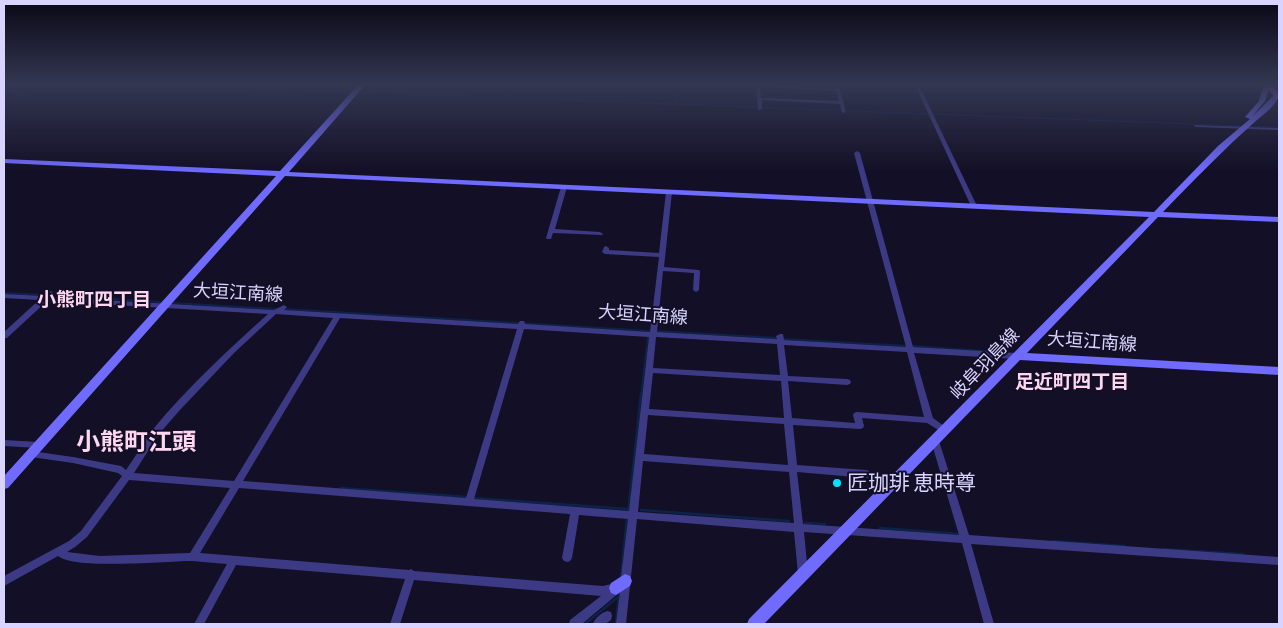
<!DOCTYPE html>
<meta charset="utf-8">
<style>
body{margin:0}
#map{position:relative;width:1283px;height:628px;overflow:hidden;background:#130f26;font-family:"Asap Condensed",sans-serif}
canvas{display:block}
.frame{position:absolute;inset:0;border:5px solid #d9d4ff;pointer-events:none}
</style>
<div id="map">
<canvas width="1283" height="628"></canvas>
<div class="frame"></div>
</div>
<script>
const context = document.querySelector('canvas').getContext('2d');
context.lineJoin = 'round';
function strokePath(path, color, width, dash) {
  context.strokeStyle = color;
  context.lineWidth = width;
  context.lineCap = dash ? 'butt' : 'round';
  context.setLineDash(dash || []);
  context.stroke(path);
}
function fillPath(path, color) {
  context.fillStyle = color;
  context.fill(path, 'evenodd');
}
function label(font, color, halo, rows, align = 'center') {
  context.font = font + ' "Asap Condensed","Noto Sans JP",sans-serif';
  context.lineWidth = 4;
  context.setLineDash([]);
  context.textBaseline = 'middle';
  context.strokeStyle = halo;
  context.fillStyle = color;
  for (const [text, x, y, turn = 0] of rows) {
    context.save();
    context.translate(x, y);
    context.rotate((+turn || 0) * Math.PI / 180);
    context.textAlign = isNaN(turn) ? turn : align;
    if (halo) context.strokeText(text, 0, 0);
    context.fillText(text, 0, 0);
    context.restore();
  }
}
const streamFar2 = new Path2D(`
 M202,86L351,92
 M353,89L357,85
 M358,92L509,98
 M509,98L515,85
 M515,98L1244,126
 M4,104L34,85
 M675,104L677,85
 M1249,126L1279,127`);
const streamFar1 = new Path2D(`
 M4,293L46,295
 M51,295L160,302
 M172,303L276,309
 M284,309L651,331
 M656,331L778,338
 M783,339L908,346
 M913,346L998,352
 M641,395L648,336`);
const stream = new Path2D(`
 M341,488L468,497
 M473,498L628,509
 M641,510L789,521
 M628,513L641,394
 M805,523L825,524
 M880,528L960,534
 M1052,541L1125,546
 M1163,549L1243,554
 M621,577L627,517
 M585,624L618,597
 M616,624L619,592`);
const street = new Path2D(`
 M756,85L835,89V85H839L846,112L842,113L840,104L762,100V109L758,110ZM760,87L836,91L839,101L761,98Z
 M915,85H919L977,206L976,207L974,208L971,206Z
 M1194,125L1279,128V130L1196,127L1194,126Z
 M857,151L860,153L913,347L1016,353L1019,354L1020,356L1019,358L1016,359L914,353L933,418L948,429L949,431L948,433L945,434L927,423L862,418L864,426L863,428L860,429L793,425L797,465L866,470L869,471L870,474L869,477L866,478L797,472L803,524L959,535L931,441L932,439L935,438L938,439L939,441L969,535L1279,557V565L971,544L994,624H984L962,543L804,532L808,574L806,577L803,579L800,577L798,574L794,532L637,519L626,624H616L620,592L582,624H569L570,620L601,596L414,580L400,624H390L405,579L236,565L204,624H194L227,564C215,563 203,562 192,561C166,561 75,570 58,556L4,586V576L69,541L81,531L122,476L118,473L73,463L31,457L28,456L27,454L28,452L31,451L73,457L121,466L126,470C136,456 144,441 154,428C188,387 228,350 268,314L47,301L7,338H4V332L39,300L4,298V294L43,296L51,291L54,293L51,297L274,310L284,305L287,307L284,310L518,324L520,321H524L525,324L650,332L659,257L605,254L602,252L604,247L606,246L609,248V250L659,253L666,192L669,190L672,192L664,267L699,270L700,271L699,290L696,292L693,290L694,273L663,271L657,332L777,339L776,336L780,334H783L784,340L906,347L854,153ZM276,314L333,318L234,481L134,473L159,434L179,411L234,353ZM340,318L517,329L466,498L243,481ZM524,329L649,337L629,511L474,499ZM656,337L777,344L780,375L653,368ZM784,345L907,352L924,417L857,412L854,413L853,415L855,423L792,418L788,381L847,385L850,384L851,382L850,380L847,379L788,376ZM653,373L781,381L784,418L649,409ZM648,415L784,424L788,465L644,454ZM643,461L789,472L794,523L638,512ZM129,480L230,488L190,553L100,556L67,552L75,547L87,537ZM239,488L570,514L562,558L564,561L567,562L570,561L572,558L579,515L628,519L620,586L619,585L616,583L603,586L414,571L411,569L409,570L200,553Z
 M564,185L567,187L555,229L600,232L603,234L602,235L553,233L551,239H547L546,238L561,187Z
 M4,440L38,442L41,443L42,445L41,447L38,448L4,446Z
 M607,611L611,612L612,616L611,620L605,624H593C595,618 601,613 607,611Z`);
const secondary = new Path2D(`
 M358,85H365L289,172L1154,212L1218,146L1250,119L1245,117L1259,101L1264,85H1270L1265,101L1252,117L1275,94H1279C1278,104 1265,113 1257,120C1224,149 1194,180 1163,212L1279,217V222L1158,217L1027,353L1279,367V375L1020,360L764,624H747L749,619L1149,217L285,176L8,488L4,489V476L276,176L4,163V159L280,171Z
 M625,574L630,576L632,581L630,586L616,595L611,593L609,588L611,583Z`);
const primary = new Path2D(`
 M1265,85H1272L1279,93V99H1276Z`);
const markers = [
 [837,483,5,"#00e5ff"]
];
const streetNames = [
 ["大垣江南線",238,293,3],
 ["大垣江南線",643,315,4],
 ["大垣江南線",1092,342,4],
 ["岐阜羽島線",985,364,-46]
];
const neighbourhoodNames = [
 ["小熊町四丁目",94,300],
 ["足近町四丁目",1072,382]
];
const nearPoinames = [
 ["匠珈琲 恵時尊",847,483]
];
const nearQuarternames = [
 ["小熊町江頭",136,442]
];
strokePath(streamFar2, '#0c2248', 1);
strokePath(streamFar1, '#0c2248', 2);
strokePath(stream, '#0c2248', 2.5);
fillPath(street, '#3d3a85');
fillPath(secondary, '#6f6bff');
fillPath(primary, '#c25bff');
const sky = context.createLinearGradient(0, 0, 0, 173);
sky.addColorStop(0, '#0a0815');
sky.addColorStop(0.49, '#333752');
sky.addColorStop(1, '#33375200');
context.fillStyle = sky;
context.fillRect(0, 0, 1283, 173);
for (const [x, y, r, color] of markers) {
  const dot = new Path2D();
  dot.arc(x, y, r, 0, 2 * Math.PI);
  context.fillStyle = color;
  context.fill(dot);
  strokePath(dot, '#130f26', 2);
}
label('18px', '#d9d4ff', '#130f26', streetNames);
label('bold 19px', '#ffd6f0', '#130f26', neighbourhoodNames);
label('21px', '#d9d4ff', '#130f26', nearPoinames, 'left');
label('bold 24px', '#ffd6f0', '#130f26', nearQuarternames);
</script>
